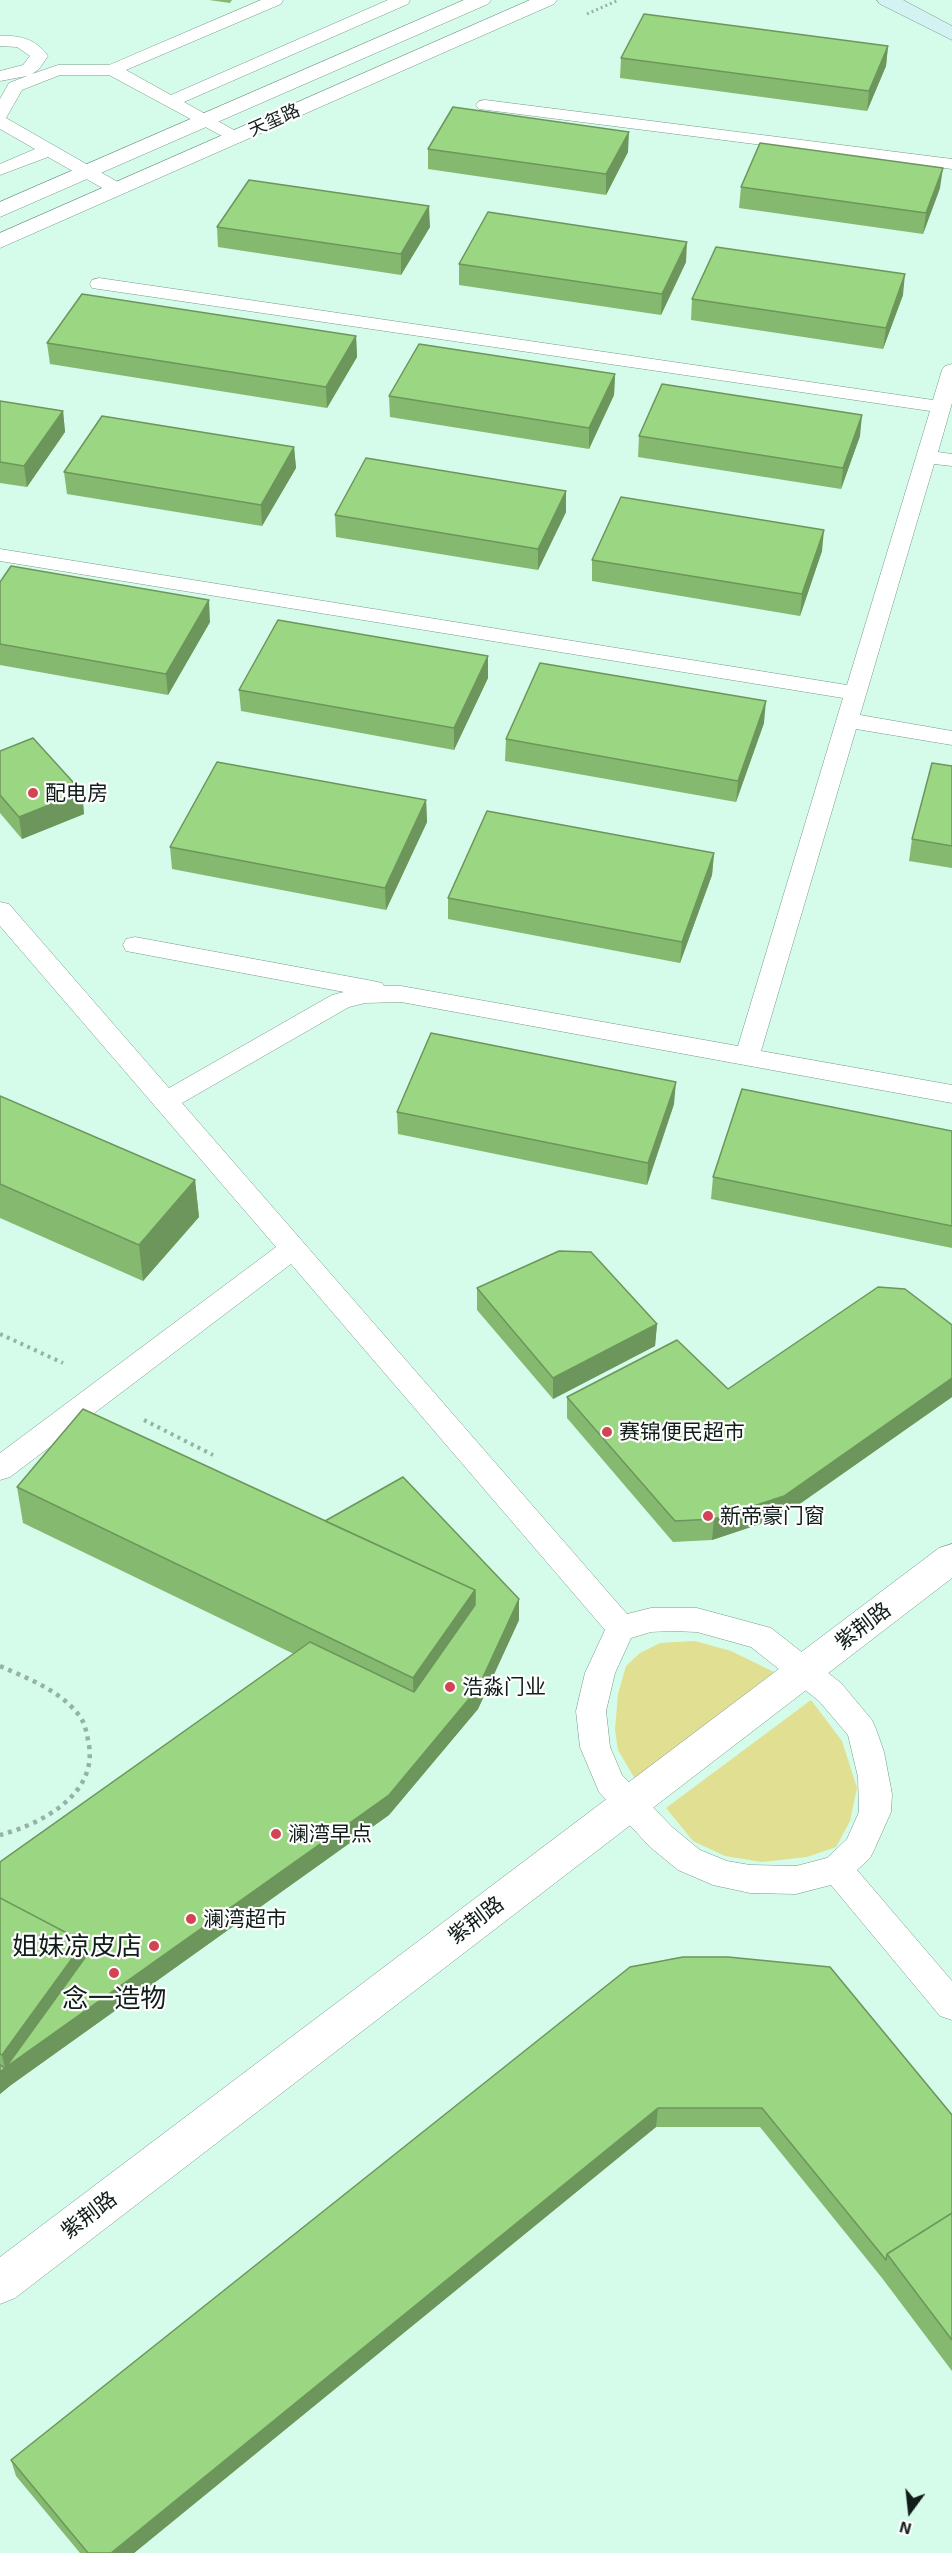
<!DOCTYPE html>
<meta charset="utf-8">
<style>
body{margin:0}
#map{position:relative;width:952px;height:2553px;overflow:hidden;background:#d5fbea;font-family:"Exo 2",sans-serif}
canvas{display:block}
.north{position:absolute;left:880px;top:2481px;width:60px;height:60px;-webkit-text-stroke:4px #fefefe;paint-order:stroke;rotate:195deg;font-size:16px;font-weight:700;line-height:24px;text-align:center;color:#101d18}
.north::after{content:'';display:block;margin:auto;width:21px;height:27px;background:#101d18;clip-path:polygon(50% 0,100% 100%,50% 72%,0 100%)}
</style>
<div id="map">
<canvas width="952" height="2553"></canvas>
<div class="north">N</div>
</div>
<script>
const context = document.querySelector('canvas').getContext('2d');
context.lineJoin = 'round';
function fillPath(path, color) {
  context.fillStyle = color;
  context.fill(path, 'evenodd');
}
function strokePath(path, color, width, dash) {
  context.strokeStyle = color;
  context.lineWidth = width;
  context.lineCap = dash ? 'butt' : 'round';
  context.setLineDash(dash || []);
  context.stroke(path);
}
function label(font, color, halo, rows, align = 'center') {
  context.font = font + ' "Exo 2","Noto Sans SC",sans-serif';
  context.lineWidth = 4.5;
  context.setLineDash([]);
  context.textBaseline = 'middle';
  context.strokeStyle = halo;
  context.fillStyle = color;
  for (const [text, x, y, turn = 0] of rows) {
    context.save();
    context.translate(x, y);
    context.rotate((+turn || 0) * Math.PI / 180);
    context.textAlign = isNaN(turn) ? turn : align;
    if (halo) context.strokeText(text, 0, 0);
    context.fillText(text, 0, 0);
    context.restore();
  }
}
const green = new Path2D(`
 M695,1641L731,1651L774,1672L635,1779L618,1750L615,1730L618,1694L626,1666L640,1653L660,1643Z
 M811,1700L842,1741L857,1788L850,1821L836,1847L807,1857L762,1862L725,1856L693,1841L666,1808Z`);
const pathFar2 = new Path2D(`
 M587,14L619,0`);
const pathFar1 = new Path2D(`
 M0,1334L63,1363
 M144,1420L213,1455`);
const path = new Path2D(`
 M0,1666C29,1679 62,1691 81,1718C86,1726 87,1736 89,1745C97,1795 41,1824 0,1835`);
const lane = new Path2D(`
 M261,0H283L281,4L126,70L171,95L388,0H410L408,4L184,102L241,134L244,138L241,142L235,143L109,75H60L22,90L6,118L123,185L126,189L123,193H111L48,157L0,175V164L35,149L0,129V99L9,83L27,76L0,81V71L23,65L30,56L17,47L0,46V36C20,35 36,39 48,56L39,69L32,74L58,65H109Z
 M485,100L952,159V169L479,109L476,105L479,101Z
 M99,278L933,400L942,370L945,366L952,364V403L938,452L952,454V466L934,464L860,715L952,731V745L856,729L761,1051L952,1085V1103L401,1002L365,1003L349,1007L182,1103L627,1614L651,1608H697L760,1625L771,1628L841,1683L872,1720L876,1729L884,1752L892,1794L891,1812L875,1848L870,1858L857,1870L952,1981V2020L940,2016L831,1885L796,1894L750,1893L713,1885L678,1870L650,1847L599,1792L580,1747L576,1711L585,1673L605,1630L291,1264L10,1477L0,1480V1453L276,1247L0,926V902L9,904L169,1088L332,995L344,992L126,951L123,945L126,939L135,937L373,981L382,983L384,986H401L738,1046L843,698L0,561V549L847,685L930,411L92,288L90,284L92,280ZM672,1631L697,1632L751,1647L819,1701L848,1735L858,1777L859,1812L847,1839L827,1858L796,1866L750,1865L727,1861L700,1850L672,1827L622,1775L610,1747L606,1711L615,1673L631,1638L651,1632Z`);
const street = new Path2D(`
 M464,0H491L488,4L0,217V202Z
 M530,0H557L554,4L0,248V233Z
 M952,1544V1578L15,2298L0,2304V2257L939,1548Z`);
const secondary = new Path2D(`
 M877,0H903L952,26V40L880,4Z`);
const wall = new Path2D(`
 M209,0H232L230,3Z
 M888,46L886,66L867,111L620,78L621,58Z
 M428,149L628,152L606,195L428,169Z
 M741,187L940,188L923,234L739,208Z
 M217,227H430L401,275L218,247Z
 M686,262L661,315L459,285V264Z
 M903,295L883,349L691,320L692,299Z
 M356,336L357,357L327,408L50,364L47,343Z
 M615,374L614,395L589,449L390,417L389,396Z
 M0,401L63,411L65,432L27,487L0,483Z
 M639,436H860L841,489L638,457Z
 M294,447L296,468L262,526L67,494L64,472Z
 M566,512L538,570L336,537L335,515Z
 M822,551L800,616L592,581V560Z
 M0,582L210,622L168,695L0,665Z
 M488,678L454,750L241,711L239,690Z
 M764,723L736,802L505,761L506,739Z
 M0,751L82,792L84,814L22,839L0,813Z
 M952,766V868L909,861L912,839Z
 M426,800L427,822L386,910L172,869L170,847Z
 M714,853L712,875L680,963L448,919V898Z
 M0,1096L195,1180L199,1217L143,1281L0,1218Z
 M674,1104L647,1185L398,1134L397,1112Z
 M952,1131V1248L711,1199L713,1177Z
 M477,1288L657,1324L655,1346L553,1399L477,1310Z
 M952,1325V1397L781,1517L712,1540L673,1542L567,1418V1397L728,1389Z
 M17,1487L325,1521L519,1599V1620L478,1709L389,1815L11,2085L0,2094V1862L294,1654L23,1523Z
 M630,1967L952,2115V2371L882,2278L760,2127H656L134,2553H80L16,2476L11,2460Z`);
const shadedWall = new Path2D(`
 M888,46L886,66L867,111L869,91Z
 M629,132L628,152L606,195V174Z
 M943,168L940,188L923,234L926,213Z
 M429,206L430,227L401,275V254Z
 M687,242L686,262L661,315L662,294Z
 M905,274L903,295L883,349L886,328Z
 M356,336L357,357L327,408L326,387Z
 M615,374L614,395L589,449V428Z
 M63,411L65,432L27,487L24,466Z
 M862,415L860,436L841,489L843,468Z
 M294,447L296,468L262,526L261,505Z
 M566,491V512L538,570V549Z
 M824,530L822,551L800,616L802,594Z
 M209,600L210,622L168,695L166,674Z
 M488,656V678L454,750V728Z
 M766,701L764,723L736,802L738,781Z
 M82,792L84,814L22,839L19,817Z
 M426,800L427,822L386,910L385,888Z
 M714,853L712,875L680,963L682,942Z
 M676,1082L674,1104L647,1185L648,1163Z
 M195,1180L199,1217L143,1281L139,1245Z
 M657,1324L655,1346L553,1399V1378Z
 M952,1378V1397L781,1517L712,1540L714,1519Z
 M475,1590V1625L414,1712L413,1678Z
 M519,1599V1620L478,1709L389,1815L11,2085L0,2094V2072L5,2068L2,2055L84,1942L91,1975Z
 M658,2108L656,2127L134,2553H111Z`);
const building = new Path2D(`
 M644,14L888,46L869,91L621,58Z
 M453,107L629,132L606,174L428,149Z
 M760,143L943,168L926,213L741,187Z
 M249,180L429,206L401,254L217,227Z
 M488,212L687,242L662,294L459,264Z
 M716,247L905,274L886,328L692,299Z
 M82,294L356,336L326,387L47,343Z
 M419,344L615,374L589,428L389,396Z
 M662,384L862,415L843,468L639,436Z
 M0,401L63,411L24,466L0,462Z
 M102,416L294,447L261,505L64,472Z
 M366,458L566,491L538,549L335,515Z
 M621,497L824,530L802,594L592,560Z
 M11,566L209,600L166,674L0,644V582Z
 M278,620L488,656L454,728L239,690Z
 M540,663L766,701L738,781L506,739Z
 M33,738L82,792L19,817L0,795V751Z
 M217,762L426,800L385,888L170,847Z
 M932,763L952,766V846L912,839Z
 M487,811L714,853L682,942L448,898Z
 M431,1033L676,1082L648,1163L397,1112Z
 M742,1089L952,1131V1226L713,1177Z
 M0,1096L195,1180L139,1245L0,1184Z
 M559,1251L591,1252L657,1324L553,1378L477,1288Z
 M878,1287L905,1289L952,1325V1378L784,1496L714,1519L675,1521L567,1397L677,1340L728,1389Z
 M83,1409L475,1590L413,1678L17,1487Z
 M403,1477L519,1599L478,1688L389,1795L6,2067L87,1955L84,1942L0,1898V1862L310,1642L414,1692L475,1605V1590L325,1521Z
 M0,1898L84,1942L2,2055L0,2054Z
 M683,1957H728L830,1967L952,2115V2213L887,2254L886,2260L762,2108H658L111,2553H88L11,2460L630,1967Z
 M0,2065L5,2068L0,2072Z
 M952,2213V2340L887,2254Z`);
const markers = [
 [33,793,6,"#d34353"],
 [607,1432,6,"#d34353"],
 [708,1516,6,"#d34353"],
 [450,1687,6,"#d34353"],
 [276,1834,6,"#d34353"],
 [191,1919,6,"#d34353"],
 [154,1946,6,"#d34353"],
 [114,1973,6,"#d34353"]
];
const farStreetnames = [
 ["天玺路",274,120,-24]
];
const poiNames = [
 ["配电房",45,793],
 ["赛锦便民超市",619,1432],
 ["新帝豪门窗",720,1516],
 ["浩淼门业",462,1687],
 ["澜湾早点",288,1834],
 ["澜湾超市",203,1919]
];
const streetNames = [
 ["紫荆路",863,1626,-37],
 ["紫荆路",476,1920,-37],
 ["紫荆路",89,2215,-37]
];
const nearPoinames = [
 ["姐妹凉皮店",142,1946],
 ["念一造物",114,1998,"center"]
];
fillPath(green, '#e1df91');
strokePath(lane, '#77998a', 1);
strokePath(street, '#77998a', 1);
strokePath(secondary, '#77998a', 1);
strokePath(pathFar2, '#94b2a5', 3, [2, 3]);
strokePath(pathFar1, '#94b2a5', 4, [3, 4.5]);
strokePath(path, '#94b2a5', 4.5, [4, 5]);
fillPath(lane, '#fff');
fillPath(street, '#fff');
fillPath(secondary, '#d3f2f2');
fillPath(wall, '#85b970');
fillPath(shadedWall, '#6c965b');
fillPath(building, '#9bd782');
strokePath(building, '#6c965b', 1.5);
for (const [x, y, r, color] of markers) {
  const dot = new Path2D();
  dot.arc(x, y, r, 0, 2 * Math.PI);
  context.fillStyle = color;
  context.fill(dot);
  strokePath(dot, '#fefefe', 2);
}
label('18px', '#101d18', '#fefefe', farStreetnames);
label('21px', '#101d18', '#fefefe', poiNames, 'left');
label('21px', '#101d18', '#fefefe', streetNames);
label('26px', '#101d18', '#fefefe', nearPoinames, 'right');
</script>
